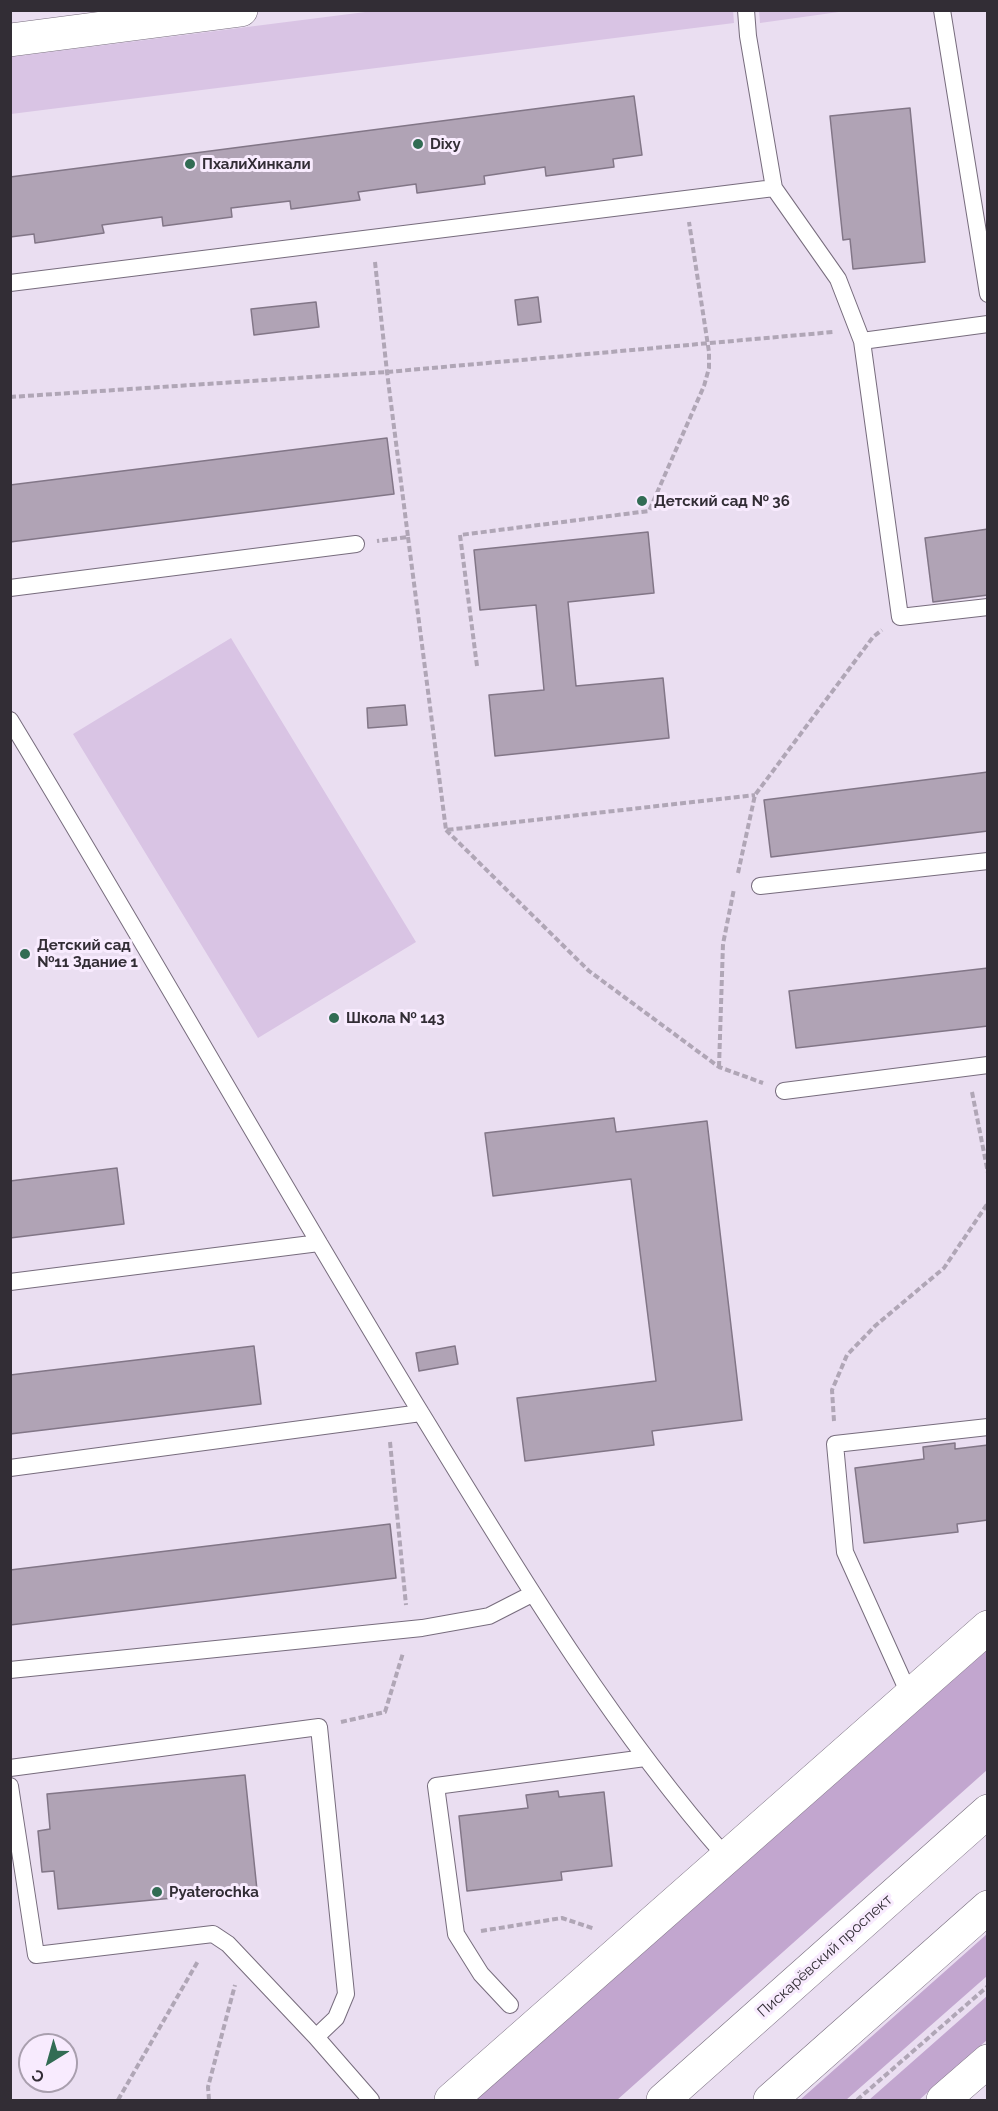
<!DOCTYPE html>
<meta charset="utf-8">
<style>
body{margin:0}
#map{position:relative;width:998px;height:2111px;overflow:hidden;background:#eadef1;font-family:Raleway,sans-serif}
canvas{display:block}
.frame{position:absolute;inset:0;border:12px solid #322d35;pointer-events:none}
.north{position:absolute;left:18px;top:2033px;width:60px;height:60px;box-sizing:border-box;background:#f8ebfe;border:2px solid #a99fae;border-radius:50%;rotate:217deg;font-size:16px;font-weight:700;line-height:24px;text-align:center;color:#322d35}
.north::after{content:'';display:block;margin:auto;width:21px;height:27px;background:#326c54;clip-path:polygon(50% 0,100% 100%,50% 72%,0 100%)}
</style>
<div id="map">
<canvas width="998" height="2111"></canvas>
<div class="frame"></div>
<div class="north">С</div>
</div>
<script>
const context = document.querySelector('canvas').getContext('2d');
context.lineJoin = 'round';
function fillPath(path, color) {
  context.fillStyle = color;
  context.fill(path, 'evenodd');
}
function strokePath(path, color, width, dash) {
  context.strokeStyle = color;
  context.lineWidth = width;
  context.lineCap = dash ? 'butt' : 'round';
  context.setLineDash(dash || []);
  context.stroke(path);
}
function label(font, color, halo, rows, align = 'center') {
  context.font = font + ' Raleway,sans-serif';
  context.lineWidth = 6;
  context.setLineDash([]);
  context.textBaseline = 'middle';
  context.strokeStyle = halo;
  context.fillStyle = color;
  for (const [text, x, y, turn = 0] of rows) {
    context.save();
    context.translate(x, y);
    context.rotate((+turn || 0) * Math.PI / 180);
    context.textAlign = isNaN(turn) ? turn : align;
    if (halo) context.strokeText(text, 0, 0);
    context.fillText(text, 0, 0);
    context.restore();
  }
}
const green = new Path2D(`
 M381,10H733L734,23L11,114V57Z
 M759,10H846V11L760,23Z
 M231,638L416,942L258,1038L73,734Z`);
const forest = new Path2D(`
 M987,1650V1770L617,2100H476Z
 M987,1934V1976L846,2100H800Z
 M987,1996V2040L919,2100H869Z`);
const building = new Path2D(`
 M634,96L642,155L613,159L614,167L546,176L545,167L484,176L485,184L417,193L416,184L358,192L360,200L291,209L290,201L231,208L232,217L163,226L162,217L102,225L104,233L35,243L34,234L10,237V177Z
 M910,108L925,262L853,269L850,239L843,240L830,116Z
 M538,297L541,322L518,325L515,300Z
 M316,302L319,327L254,335L251,309Z
 M387,438L394,494L10,542V485Z
 M988,529V595L933,602L925,538Z
 M648,532L654,593L568,602L576,686L663,678L669,738L495,756L489,695L544,690L536,605L480,610L474,550Z
 M405,705L407,725L368,728L367,708Z
 M988,772V831L771,857L764,800Z
 M988,968V1026L796,1048L789,991Z
 M614,1118L616,1132L707,1121L742,1420L652,1431L654,1445L525,1461L517,1398L656,1381L631,1179L493,1196L485,1133Z
 M117,1168L124,1224L10,1238V1181Z
 M254,1346L261,1404L10,1434V1375Z
 M455,1346L458,1364L419,1371L416,1353Z
 M955,1443V1449L988,1445V1520L957,1524L958,1532L864,1543L855,1468L924,1459L923,1447Z
 M390,1524L396,1578L10,1625V1570Z
 M245,1775L257,1890L58,1909L54,1871L42,1872L38,1831L50,1829L47,1794Z
 M558,1791L559,1797L604,1792L612,1866L561,1872L562,1880L467,1891L459,1816L528,1808L526,1795Z`);
const path = new Path2D(`
 M375,262L387,372L408,537L377,541
 M10,397L387,372L833,332
 M408,537L446,830L755,795
 M477,666L460,535L649,511L704,386L709,368V352L689,222
 M446,830L589,971L719,1067L763,1083
 M738,873L755,795L873,637L882,630
 M719,1067L723,944L734,889
 M972,1092L988,1173
 M834,1421L832,1390L847,1355L875,1326L944,1268L988,1203
 M390,1442L406,1605
 M341,1722L385,1712L403,1653
 M481,1931L562,1918L595,1929
 M118,2100L198,1961
 M209,2100L208,2087L235,1985
 M857,2100L988,1986`);
const service = new Path2D(`
 M746,10L748,36L774,188L838,279L862,341L900,617L988,607
 M942,10L988,294
 M10,283L774,188
 M862,341L988,324
 M10,588L356,544
 M10,720C150,951 283,1187 424,1418C517,1570 609,1724 727,1858
 M760,886L988,861
 M784,1091L988,1065
 M10,1282L319,1243
 M10,1468L421,1413
 M10,1670L422,1628L489,1616L532,1594
 M910,1696L845,1552L835,1444L988,1427
 M10,1768L319,1727L346,1994L336,2018L316,2037
 M10,1786L36,1955L213,1934L228,1944L316,2037L371,2100
 M510,2005L481,1974L456,1934L436,1786L645,1758`);
const minor = new Path2D(`
 M451,2100L988,1627
 M943,2100L988,2061`);
const tertiary = new Path2D(`
 M10,40L241,10`);
const primary = new Path2D(`
 M663,2100L988,1811
 M770,2100L988,1907`);
const markers = [
 [418,144,6,"#326c54"],
 [190,164,6,"#326c54"],
 [642,501,6,"#326c54"],
 [25,954,6,"#326c54"],
 [334,1018,6,"#326c54"],
 [157,1892,6,"#326c54"]
];
const poiNames = [
 ["Dixy",430,144],
 ["ПхалиХинкали",202,164],
 ["Детский сад № 36",654,501],
 ["Детский сад",37,945],
 ["№11 Здание 1",37,962],
 ["Школа № 143",346,1018],
 ["Pyaterochka",169,1892]
];
const streetNames = [
 ["Пискарёвский проспект",825,1956,-42]
];
fillPath(green, '#d9c4e4');
fillPath(forest, '#c2a6cf');
fillPath(building, '#b0a3b5');
strokePath(building, '#827687', 1.5);
strokePath(service, '#776c7d', 18);
strokePath(minor, '#776c7d', 34);
strokePath(tertiary, '#776c7d', 34);
strokePath(primary, '#776c7d', 34);
strokePath(path, '#b0a6b6', 4, [6, 3]);
strokePath(service, '#fff', 16);
strokePath(minor, '#fff', 33);
strokePath(tertiary, '#fff', 33);
strokePath(primary, '#fff', 33);
for (const [x, y, r, color] of markers) {
  const dot = new Path2D();
  dot.arc(x, y, r, 0, 2 * Math.PI);
  context.fillStyle = color;
  context.fill(dot);
  strokePath(dot, '#f8ebfe', 2);
}
label('bold 15px', '#322d35', '#f8ebfe', poiNames, 'left');
label('15px', '#322d35', '#f8ebfe', streetNames);
</script>
